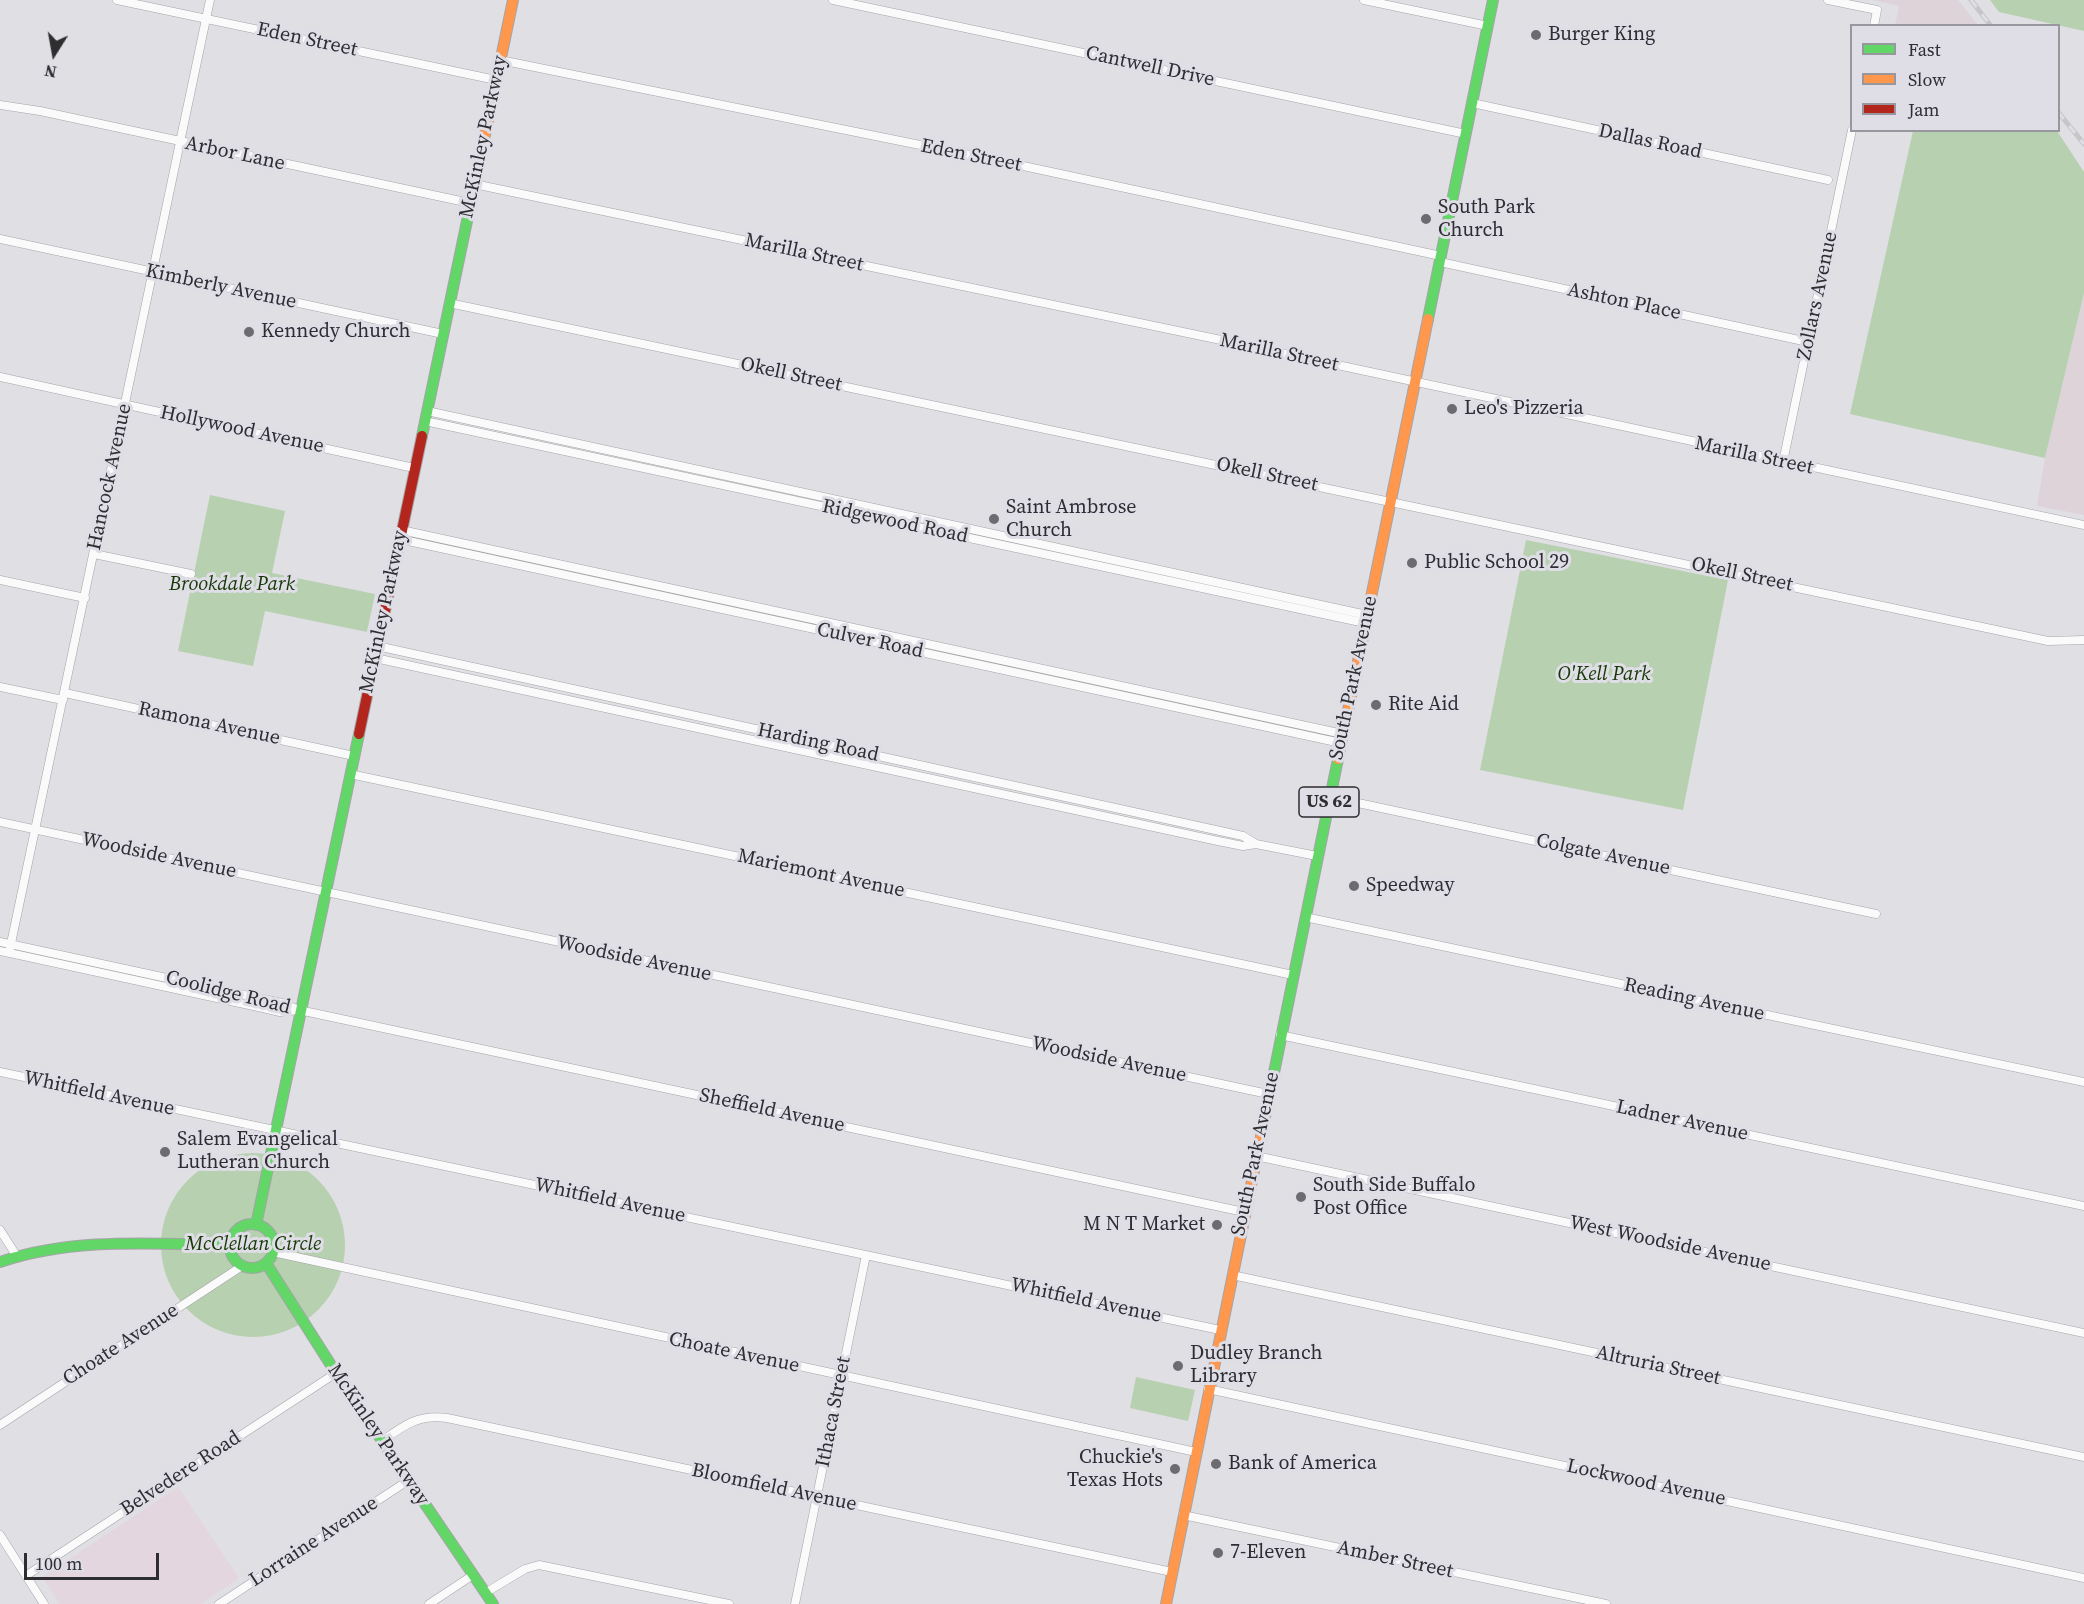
<!DOCTYPE html>
<style>
body{margin:0}
#map{position:relative;width:2084px;height:1604px;overflow:hidden;background:#e0dfe4;font-family:"Source Serif 4",serif}
canvas{display:block}
.legend{position:absolute;left:1850px;top:24px;width:210px;height:108px;box-sizing:border-box;background:#dfdde6;border:2px solid #98979d;margin:0;padding:8px 10px;list-style:none;font-size:18px;color:#2e2d30}
.legend li{display:flex;align-items:center;gap:12px;height:30px}
.legend b{width:30px;border:2px solid #98979d}
.north{position:absolute;left:24px;top:24px;width:60px;height:60px;-webkit-text-stroke:4px #dfdde6;paint-order:stroke;rotate:191deg;font-size:16px;font-weight:700;line-height:24px;text-align:center;color:#2e2d30}
.north::after{content:'';display:block;margin:auto;width:21px;height:27px;background:#2e2d30;clip-path:polygon(50% 0,100% 100%,50% 72%,0 100%)}
.scale{position:absolute;left:24px;top:1553px;width:135px;height:27px;box-sizing:border-box;border:3px solid #2e2d30;border-top:0;padding-left:8px;font-size:18px;line-height:21px;white-space:nowrap;color:#2e2d30;-webkit-text-stroke:4px #dfdde6;paint-order:stroke}
</style>
<div id="map">
<canvas width="2084" height="1604"></canvas>
<ul class="legend">
<li><b style="height:8px;background:#63d668"></b>Fast</li>
<li><b style="height:8px;background:#ff974d"></b>Slow</li>
<li><b style="height:8px;background:#b3261e"></b>Jam</li>
</ul>
<div class="north">N</div>
<div class="scale">100 m</div>
</div>
<script>
const context = document.querySelector('canvas').getContext('2d');
context.lineJoin = 'round';
function fillPath(path, color) {
  context.fillStyle = color;
  context.fill(path, 'evenodd');
}
function strokePath(path, color, width, dash) {
  context.strokeStyle = color;
  context.lineWidth = width;
  context.lineCap = dash ? 'butt' : 'round';
  context.setLineDash(dash || []);
  context.stroke(path);
}
function label(font, color, halo, rows, align = 'center') {
  context.font = font + ' "Source Serif 4",serif';
  context.lineWidth = 6;
  context.setLineDash([]);
  context.textBaseline = 'middle';
  context.strokeStyle = halo;
  context.fillStyle = color;
  for (const [text, x, y, turn = 0] of rows) {
    context.save();
    context.translate(x, y);
    context.rotate((+turn || 0) * Math.PI / 180);
    context.textAlign = isNaN(turn) ? turn : align;
    if (halo) context.strokeText(text, 0, 0);
    context.fillText(text, 0, 0);
    context.restore();
  }
}
const industrial = new Path2D(`
 M1872,0H1958L1978,25H1895L1899,6Z
 M2084,293V515L2037,506L2045,458Z`);
const education = new Path2D(`
 M178,1487L239,1578L201,1604H60L42,1577Z`);
const green = new Path2D(`
 M1990,0H2084V31L1999,12Z
 M1913,131H2057L2084,172V293L2045,458L1850,414Z
 M210,495L285,511L272,573L375,594L367,632L265,611L253,666L178,651Z
 M1526,540L1728,580L1683,810L1480,770Z
 M28,950L136,974L135,978L27,955Z
 M156,978L265,1001L264,1005L155,982Z
 M161 1245a92 92 0 1 1 184 0a92 92 0 1 1-184 0Z
 M1136,1377L1195,1390L1188,1421L1130,1408Z`);
const street = new Path2D(`
 M117,0L496,80
 M833,0L1466,134
 M1364,0L1488,26
 M1828,0L1877,10L1874,26
 M500,60L1014,164L1441,256
 M1472,103L1828,180
 M0,105L40,111L470,203
 M474,184L1221,340L2084,525
 M0,239L443,334
 M1440,262L1808,342
 M449,303L2048,641L2084,640
 M0,377L414,468
 M427,411L1367,615
 M425,421L1365,623
 M1783,462L1852,130
 M401,530L1343,734
 M399,539L1341,743
 M94,554L191,574
 M0,580L85,598
 M377,646L1243,836L1256,844
 M375,658L1218,841L1243,846L1256,844L1317,856
 M0,687L63,700
 M65,693L354,756
 M350,774L1293,975
 M1330,797L1876,914
 M0,822L1268,1094
 M1305,917L2084,1082
 M0,942L282,1003L299,1010L1244,1212
 M0,951L263,1008L280,1012L298,1010
 M9,953L210,0
 M1280,1035L2084,1206
 M0,1072L1220,1330
 M1256,1156L2084,1333
 M0,1230L16,1255
 M273,1252L1196,1452
 M1232,1275L2084,1457
 M1208,1389L2084,1578
 M0,1425L242,1266
 M382,1441C404,1425 419,1414 447,1418L1172,1572
 M1183,1515L1606,1604
 M0,1535L44,1604
 M27,1575L336,1373
 M485,1593L525,1569L539,1565L729,1604
 M219,1604L409,1480
 M429,1604L473,1575
 M795,1604L866,1255`);
const fast = new Path2D(`
 M1428,319L1493,0
 M422,436L480,159
 M1269,1097L1338,759
 M230 1246a22 22 0 1 1 44 0a22 22 0 1 1-44 0Z
 M256,1225L359,734
 M0,1262C75,1237 152,1244 230,1245
 M266,1263L336,1373L493,1604`);
const slow = new Path2D(`
 M480,159L513,0
 M1338,759L1428,319
 M1166,1604L1269,1097`);
const jam = new Path2D(`
 M359,734L422,436`);
const rail = new Path2D(`
 M1971,0L1991,26
 M2058,112L2084,144`);
const markers = [
 [1536,35,6,"#6c6b6f"],
 [1426,219,6,"#6c6b6f"],
 [249,332,6,"#6c6b6f"],
 [1452,409,6,"#6c6b6f"],
 [994,519,6,"#6c6b6f"],
 [1412,563,6,"#6c6b6f"],
 [1376,705,6,"#6c6b6f"],
 [1354,886,6,"#6c6b6f"],
 [165,1152,6,"#6c6b6f"],
 [1301,1197,6,"#6c6b6f"],
 [1217,1225,6,"#6c6b6f"],
 [1178,1366,6,"#6c6b6f"],
 [1216,1464,6,"#6c6b6f"],
 [1175,1469,6,"#6c6b6f"],
 [1218,1553,6,"#6c6b6f"]
];
const shields = [
 [1329,802,60]
];
const shieldNames = [
 ["US 62",1329,802]
];
const poiNames = [
 ["Burger King",1548,35],
 ["South Park",1438,208],
 ["Church",1438,231],
 ["Kennedy Church",261,332],
 ["Leo's Pizzeria",1464,409],
 ["Saint Ambrose",1006,508],
 ["Church",1006,531],
 ["Public School 29",1424,563],
 ["Rite Aid",1388,705],
 ["Speedway",1366,886],
 ["Salem Evangelical",177,1140],
 ["Lutheran Church",177,1163],
 ["South Side Buffalo",1313,1186],
 ["Post Office",1313,1209],
 ["M N T Market",1205,1225,"right"],
 ["Dudley Branch",1190,1354],
 ["Library",1190,1377],
 ["Chuckie's",1163,1458,"right"],
 ["Texas Hots",1163,1481,"right"],
 ["Bank of America",1228,1464],
 ["7-Eleven",1230,1553]
];
const streetNames = [
 ["Eden Street",307,40,12],
 ["Cantwell Drive",1150,67,12],
 ["McKinley Parkway",484,137,-78],
 ["Dallas Road",1650,142,12],
 ["Arbor Lane",235,154,12],
 ["Eden Street",971,156,11],
 ["Marilla Street",804,253,12],
 ["Kimberly Avenue",221,287,12],
 ["Zollars Avenue",1818,296,-78],
 ["Ashton Place",1624,302,12],
 ["Marilla Street",1279,353,12],
 ["Okell Street",791,375,12],
 ["Hollywood Avenue",242,430,12],
 ["Marilla Street",1754,456,12],
 ["Okell Street",1267,475,12],
 ["Hancock Avenue",110,477,-78],
 ["Ridgewood Road",895,522,12],
 ["Okell Street",1742,575,12],
 ["McKinley Parkway",384,612,-78],
 ["Culver Road",870,641,12],
 ["South Park Avenue",1354,678,-78],
 ["Ramona Avenue",209,724,12],
 ["Harding Road",818,743,12],
 ["Colgate Avenue",1603,855,12],
 ["Woodside Avenue",159,856,12],
 ["Mariemont Avenue",821,874,12],
 ["Woodside Avenue",634,959,12],
 ["Coolidge Road",228,993,14],
 ["Reading Avenue",1694,1000,12],
 ["Woodside Avenue",1109,1060,12],
 ["Whitfield Avenue",99,1094,12],
 ["Sheffield Avenue",772,1111,12],
 ["Ladner Avenue",1682,1121,12],
 ["South Park Avenue",1256,1154,-78],
 ["Whitfield Avenue",610,1201,12],
 ["West Woodside Avenue",1670,1244,12],
 ["Whitfield Avenue",1086,1301,12],
 ["Choate Avenue",121,1345,-33],
 ["Choate Avenue",734,1353,12],
 ["Altruria Street",1658,1366,12],
 ["Ithaca Street",834,1412,-79],
 ["McKinley Parkway",378,1435,56],
 ["Belvedere Road",181,1474,-33],
 ["Lockwood Avenue",1646,1483,12],
 ["Bloomfield Avenue",774,1488,12],
 ["Lorraine Avenue",314,1542,-33],
 ["Amber Street",1395,1560,12]
];
const parkNames = [
 ["Brookdale Park",232,585],
 ["O'Kell Park",1604,675],
 ["McClellan Circle",253,1245]
];
fillPath(industrial, '#dfd3da');
fillPath(education, '#e3d6de');
fillPath(green, '#b7d0b0');
strokePath(street, '#a5a4a8', 9);
strokePath(fast, '#a5a4a8', 12);
strokePath(slow, '#a5a4a8', 12);
strokePath(jam, '#a5a4a8', 12);
strokePath(street, '#fafafb', 8);
strokePath(fast, '#63d668', 10);
strokePath(slow, '#ff974d', 10);
strokePath(jam, '#b3261e', 10);
strokePath(rail, '#c6c6c7', 5);
strokePath(rail, '#dfdde6', 3, [9]);
for (const [x, y, r, color] of markers) {
  const dot = new Path2D();
  dot.arc(x, y, r, 0, 2 * Math.PI);
  context.fillStyle = color;
  context.fill(dot);
  strokePath(dot, '#dfdde6', 2);
}
for (const [x, y, w] of shields) {
  const box = new Path2D();
  box.roundRect(x - w / 2, y - 15, w, 30, 4.5);
  context.fillStyle = '#dfdde6';
  context.fill(box);
  strokePath(box, '#2e2d30', 1.5);
}
label('bold 18px', '#2e2d30', null, shieldNames);
label('20px', '#2e2d30', '#dfdde6', poiNames, 'left');
label('20px', '#2e2d30', '#dfdde6', streetNames);
label('italic 20px', '#163805', '#dfdde6', parkNames);
</script>
